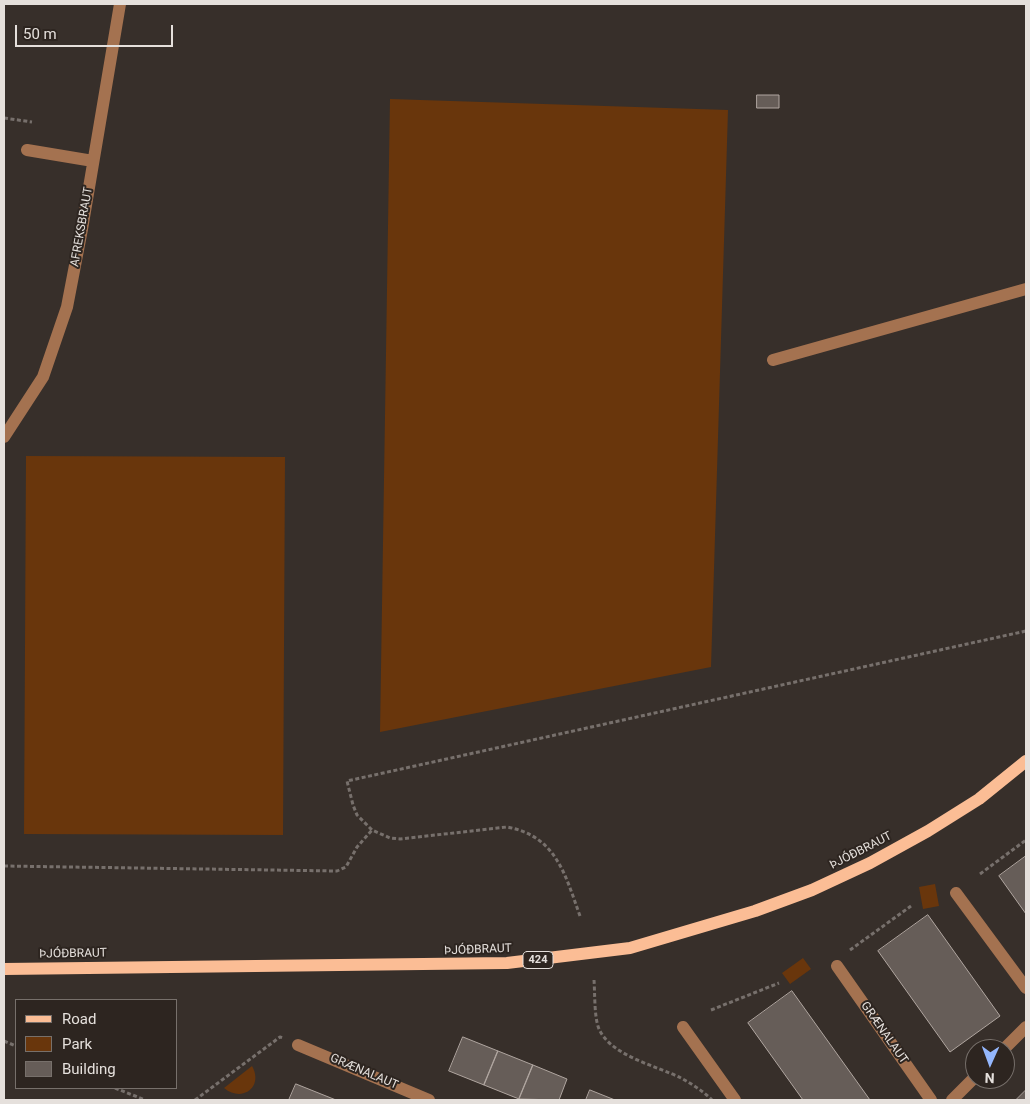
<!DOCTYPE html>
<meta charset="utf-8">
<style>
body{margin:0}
#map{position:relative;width:1030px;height:1104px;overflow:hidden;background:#372f2a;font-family:Roboto,sans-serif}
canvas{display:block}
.frame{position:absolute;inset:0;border:5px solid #e5e0dc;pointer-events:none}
.legend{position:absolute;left:15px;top:999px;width:162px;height:90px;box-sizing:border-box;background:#2d2520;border:1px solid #77706b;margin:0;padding:6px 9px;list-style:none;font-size:15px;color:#e5e0dc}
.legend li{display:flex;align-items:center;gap:10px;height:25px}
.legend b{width:25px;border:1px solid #77706b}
.north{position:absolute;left:965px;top:1039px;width:50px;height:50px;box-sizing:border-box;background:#2d2520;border:1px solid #77706b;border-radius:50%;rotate:182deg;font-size:14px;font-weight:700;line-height:20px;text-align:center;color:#e5e0dc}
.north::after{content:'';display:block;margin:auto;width:18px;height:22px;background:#94b7fd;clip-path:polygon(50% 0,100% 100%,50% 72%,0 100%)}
.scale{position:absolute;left:15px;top:25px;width:158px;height:22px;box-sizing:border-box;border:2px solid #e5e0dc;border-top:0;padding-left:6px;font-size:15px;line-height:18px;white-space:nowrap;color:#e5e0dc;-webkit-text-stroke:4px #2d2520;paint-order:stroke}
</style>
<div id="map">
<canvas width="1030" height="1104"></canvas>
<div class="frame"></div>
<ul class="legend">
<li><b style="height:6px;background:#fbbd95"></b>Road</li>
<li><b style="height:14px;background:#69360c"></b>Park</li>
<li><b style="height:14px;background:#665d58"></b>Building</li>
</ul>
<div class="north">N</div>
<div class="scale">50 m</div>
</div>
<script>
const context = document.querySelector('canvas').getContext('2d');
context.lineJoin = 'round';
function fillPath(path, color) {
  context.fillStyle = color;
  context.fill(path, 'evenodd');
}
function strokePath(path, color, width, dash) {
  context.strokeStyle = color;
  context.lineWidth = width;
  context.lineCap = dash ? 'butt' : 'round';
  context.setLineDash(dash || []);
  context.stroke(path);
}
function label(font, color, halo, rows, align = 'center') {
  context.font = font + ' Roboto,sans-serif';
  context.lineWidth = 4;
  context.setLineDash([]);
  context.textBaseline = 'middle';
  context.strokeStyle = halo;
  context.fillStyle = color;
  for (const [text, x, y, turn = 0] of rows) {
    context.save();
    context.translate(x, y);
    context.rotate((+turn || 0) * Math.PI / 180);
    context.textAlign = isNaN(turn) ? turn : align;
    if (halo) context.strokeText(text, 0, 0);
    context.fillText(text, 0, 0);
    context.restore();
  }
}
const green = new Path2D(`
 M390,99L728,110L711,667L380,732Z
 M26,456L285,457L283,835L24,834Z
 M935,884L939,906L923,909L919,887Z
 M803,958L811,969L790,984L782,973Z
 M252,1066C264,1087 242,1103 224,1088Z`);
const building = new Path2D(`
 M757,95H779V108H757Z
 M1026,856V914L999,876Z
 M928,915L1000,1016L950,1052L878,951Z
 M792,991L870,1100H803L748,1023Z
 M463,1037L498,1051L484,1085L449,1071Z
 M498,1051L533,1065L519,1099L484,1085Z
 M533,1065L567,1079L559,1100L519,1099Z
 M296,1084L336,1100H289Z
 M590,1090L615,1100H586Z
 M1026,1090V1100H1016Z`);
const path = new Path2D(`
 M4,118L32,122
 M4,866L337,871L346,867L357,847L372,830
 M980,874L1026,840
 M580,916C565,874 556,836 507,827L400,839L390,838L372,830L357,815L353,805L347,781L1026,631
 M850,950L911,906
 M594,980C595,993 594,1017 599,1029C611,1056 657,1066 681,1078C692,1084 703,1091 712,1100
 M711,1010L779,983
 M4,1041L16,1046
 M115,1088L145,1100
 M195,1100L280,1037L283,1038`);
const minor = new Path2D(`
 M27,150L93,161
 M773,360L1026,289
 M4,437L43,377L67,307L82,229L120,4
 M956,893L1026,988
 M837,966L931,1100
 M683,1027L735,1100
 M298,1045L429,1100
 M1004,1049L1026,1027
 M952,1100L975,1077`);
const major = new Path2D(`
 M4,969L507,963L630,948L755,911L812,890L870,863L928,831L979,799L1026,761`);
const shields = [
 [538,960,30]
];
const shieldNames = [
 ["424",538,960]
];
const streetNames = [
 ["AFREKSBRAUT",82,227,-80],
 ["ÞJÓÐBRAUT",861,851,-27],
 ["ÞJÓÐBRAUT",478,950,-2],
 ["ÞJÓÐBRAUT",73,954,-1],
 ["GRÆNALAUT",884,1033,55],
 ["GRÆNALAUT",364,1072,23]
];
fillPath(green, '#69360c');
fillPath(building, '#665d58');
strokePath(building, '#b0a6a0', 1);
strokePath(path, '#77706c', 3, [4, 2.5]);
strokePath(minor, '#a47250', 12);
strokePath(major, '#fbbd95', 12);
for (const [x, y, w] of shields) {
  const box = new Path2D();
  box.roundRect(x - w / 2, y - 8.5, w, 17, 4);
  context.fillStyle = '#2d2520';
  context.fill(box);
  strokePath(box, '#e5e0dc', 1);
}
label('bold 11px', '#e5e0dc', null, shieldNames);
label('12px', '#e5e0dc', '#2d2520', streetNames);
</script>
